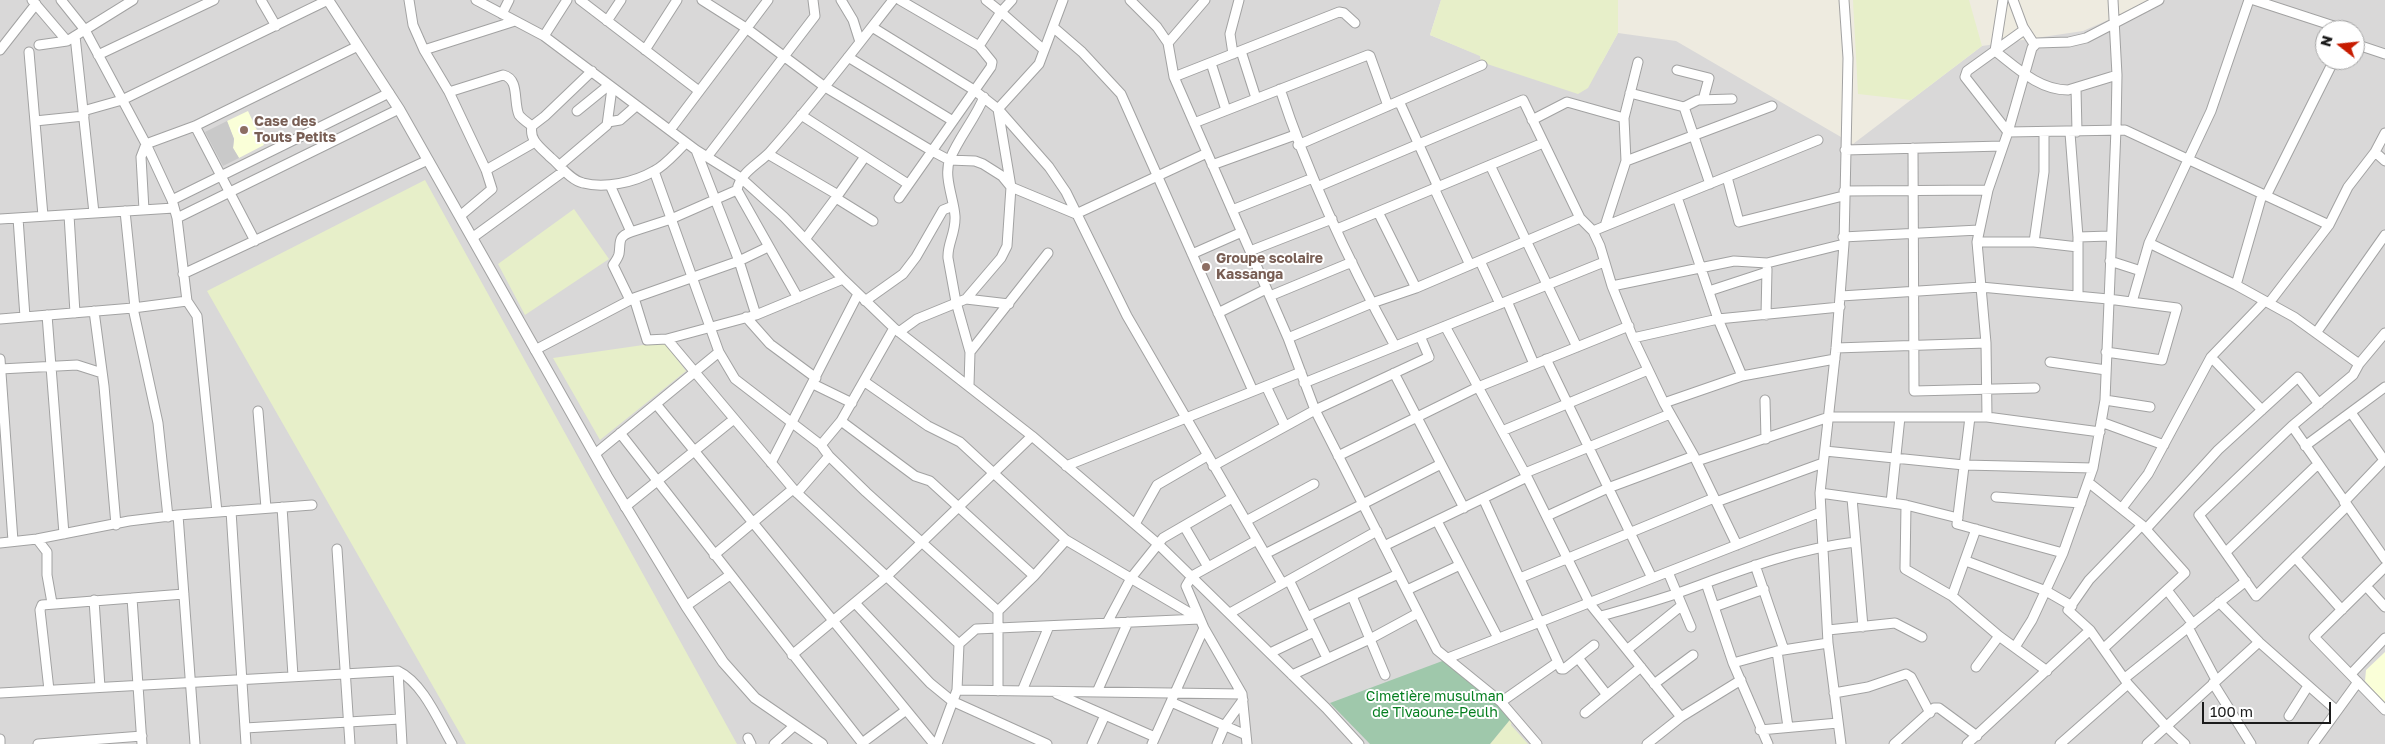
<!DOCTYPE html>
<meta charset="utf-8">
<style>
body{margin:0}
#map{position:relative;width:2385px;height:744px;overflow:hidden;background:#eeebe0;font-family:"Golos Text",sans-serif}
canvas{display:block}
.north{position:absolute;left:2315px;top:20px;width:50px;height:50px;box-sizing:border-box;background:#fff;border:1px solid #a4a4a4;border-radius:50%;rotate:286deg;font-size:14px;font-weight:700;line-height:20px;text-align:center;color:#1b1b1b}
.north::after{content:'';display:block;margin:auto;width:18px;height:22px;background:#c71b00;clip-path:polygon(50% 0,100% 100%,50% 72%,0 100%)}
.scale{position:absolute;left:2202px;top:702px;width:129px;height:22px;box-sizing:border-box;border:2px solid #1b1b1b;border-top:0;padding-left:6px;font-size:15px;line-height:18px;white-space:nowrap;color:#1b1b1b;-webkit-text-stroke:4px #fff;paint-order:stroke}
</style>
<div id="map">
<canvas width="2385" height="744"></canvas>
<div class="north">N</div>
<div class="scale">100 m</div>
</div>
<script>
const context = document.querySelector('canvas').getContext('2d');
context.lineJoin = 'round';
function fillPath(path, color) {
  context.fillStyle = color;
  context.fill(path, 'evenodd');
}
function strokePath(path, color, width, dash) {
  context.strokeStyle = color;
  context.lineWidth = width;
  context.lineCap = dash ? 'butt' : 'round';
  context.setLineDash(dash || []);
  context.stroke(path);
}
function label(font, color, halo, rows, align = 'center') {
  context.font = font + ' "Golos Text",sans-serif';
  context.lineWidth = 4;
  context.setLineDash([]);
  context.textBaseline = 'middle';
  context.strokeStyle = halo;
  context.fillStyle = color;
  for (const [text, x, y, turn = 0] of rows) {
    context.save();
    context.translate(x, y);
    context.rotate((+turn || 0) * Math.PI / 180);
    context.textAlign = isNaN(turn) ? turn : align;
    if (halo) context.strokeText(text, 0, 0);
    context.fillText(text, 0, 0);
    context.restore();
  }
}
const residential = new Path2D(`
 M0,0H1441L1430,35L1481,56L1601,64L1618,33L1676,41L1853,144L1982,46L2083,31L2154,0H2385V744H0ZM2325,30H2355V60H2325Z`);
const education = new Path2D(`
 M248,111L264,145L239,158L233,148L234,139L227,121Z
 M2385,652V704L2365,681L2366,670Z`);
const religious = new Path2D(`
 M227,121L234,139L233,148L239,158L223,166L205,132Z`);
const farmland = new Path2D(`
 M1441,0H1618V33L1588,88L1578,94L1481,62L1480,56L1430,35Z
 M1853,0H1969L1982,46L1911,100L1858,94Z
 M425,180L737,744H466L207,291Z
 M574,209L609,259L525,315L498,264Z
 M664,342L686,371L600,440L553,358Z
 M1513,716L1511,725L1528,744H1490Z`);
const cemetery = new Path2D(`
 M1445,660L1513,716L1490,744H1370L1330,703Z`);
const minor = new Path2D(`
 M32,0L67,41
 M61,0L85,30L146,144L172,200L177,218L187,301L197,316L217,512
 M261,0L276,26
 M409,0L413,25L424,50L449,92L486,170L492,189L460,216
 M476,0L544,36L696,150L741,178L784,217L843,279L894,328L1032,436L1158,544L1326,708L1359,744
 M580,0L699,91
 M702,0L746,28L825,87L932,151L949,160L975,161L983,164L1002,176L1011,187L1076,214L1207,153
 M841,0L853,20L860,42
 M1012,0L1001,12L1044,50
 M1130,0L1157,27L1168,43L1174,77L1288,338L1315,410L1437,650L1501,702L1537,744
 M2003,0L1995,51C2017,68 2039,90 2068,90L2117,75
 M2013,0L2023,27L2034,44
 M2254,0L2346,30
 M502,14L509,0
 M607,21L621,0
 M872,27L974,90L998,109L1049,167L1066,192L1127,316L1282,583
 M1053,27L1082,52L1121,94L1253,391
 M2024,30L1967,71L1965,77L2008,132L2125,130L2329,225
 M75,36L94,213
 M544,36L567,0
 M1168,43L1205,0
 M2355,44L2385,54
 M39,45L67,41L133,0
 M979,46L1001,12L986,0
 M0,50L36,4
 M424,50L515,21
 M645,50L677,0
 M1241,51L1256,98
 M29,52L43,216
 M1233,54L1230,34L1239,0
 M98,55L214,0
 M848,57L953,121
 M1211,63L1226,110
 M1677,70L1709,78L1703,100
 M592,71L545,116L532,126C529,140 540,147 550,157C560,165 570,180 583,183C605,189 635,182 654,171C666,165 676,152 686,143
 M1174,77L1339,12L1344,13L1355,23
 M2076,88L2077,132
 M1280,89C1309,178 1350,264 1395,346
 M449,92L503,75C520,79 513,102 519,115C522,119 528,123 532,126
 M1630,93L1684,107L1698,100L1732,99
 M1399,101L1438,187
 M1684,107L1710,184
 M998,109L1039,64L1063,0
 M83,111L122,100L328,0
 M577,111L609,85
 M801,115L908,184
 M1532,120L1567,102L1624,118
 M35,121L84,116
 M608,122L620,120L636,106
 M1194,123L1368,55L1370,56L1388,106
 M195,126L255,241
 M670,130L768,0
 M2070,133L2078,237V296
 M1298,145L1482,65
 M1913,148L1914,391L2035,388
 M696,150L739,261L756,315
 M1845,150L2003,146
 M2375,152L2385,161
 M768,154L838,195L806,238
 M707,157L815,16L813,0
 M1626,161L1772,106
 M560,165L607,125L612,88
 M1212,165L1295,135
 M1490,165L1577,347
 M486,170L535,142
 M654,171L719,352L735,379L821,445L829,456L866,492L998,611
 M1727,177L1739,222L1843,196
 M610,185L631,232L671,219L737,190
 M1317,187L1523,100L1580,218L1593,231L1600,246L1612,286L1633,338L1664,403L1694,456L1737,545
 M1434,188L1470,265
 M1844,191L1988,190
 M838,195L864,158
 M2266,196L2334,60
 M1677,197L1718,319L1742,376
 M836,198L873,221
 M899,198L991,67L992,62L979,46L900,0
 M172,200L389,93
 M144,210L141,157L146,144L195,126L358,46
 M1232,210L1313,178
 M125,211L135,308
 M1378,212L1416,288
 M69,215L75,313
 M18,218L25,317
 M177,218L399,109
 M0,219L174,208
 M1605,226L1626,161L1624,118L1638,62
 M1337,229L1543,143
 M1593,231L1818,140
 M1843,237L1979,230
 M2078,237L2110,236
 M472,238L564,171
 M1977,242H2034L2078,247
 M2034,242L2044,172V132
 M2149,243L2236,285L2294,317L2359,364
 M1250,251L1332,219
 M1192,254L1242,232
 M1480,261L1500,304
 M2110,261L2141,271
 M183,274L428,160
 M2236,285L2262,195
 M1612,286L1734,261L1767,263L1844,244
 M1709,291L1767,272
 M1270,296L1352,262
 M1841,296L1981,287L2108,299L2177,308L2162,360L2106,352
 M634,298L647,340L667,339L756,315L843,279
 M798,298L737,190C740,173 757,165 769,153C813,104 853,51 893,0
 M966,299L1001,258L1007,246L1011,187L998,109
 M630,300L613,265C615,262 618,258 619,254C621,242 617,237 631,232
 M865,301L903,274L916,257L943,210L953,206
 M1507,301L1534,364
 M2132,302L2149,243L2211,111L2249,0
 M2269,303L2329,225L2348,187L2375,152L2385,133
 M133,308L158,423L168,517
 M94,311L104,386L116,525
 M1218,313L1266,289
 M47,315L64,534
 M1766,315L1767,269
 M746,317L770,344L816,378
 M0,319L133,308L187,301
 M1445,326L1527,477L1590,604L1681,717
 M899,332L917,319L966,299L1009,304
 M2316,333L2385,235
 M1288,338L1372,303L1416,288L1580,218
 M1633,338L1718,319L1840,307
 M667,339L795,491L959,644
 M1836,348L1986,343
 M535,350L634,298L739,261L768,247
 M970,352L1048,253
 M2211,357L2262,410
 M0,359L13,541
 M1546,359L1652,578
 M2050,362L2106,370
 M0,369L77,365L102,373
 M1394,373L1464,508
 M865,382L928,426L960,442L1066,540L1200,619L976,629L959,644L957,690L937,744
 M1304,383L1604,262
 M813,384L852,403
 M969,385L970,352L956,302L948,258C947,244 956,233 955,216C954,199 943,176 950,159C959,137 975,119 984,97
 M1266,386L1285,426
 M1765,400L1766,439
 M2105,400L2150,407
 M1664,403L1742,376L1835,359
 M656,404L934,744
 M258,411L266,508
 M2352,414L2384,460
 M1970,417L1957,524L2063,553
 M1987,417L1986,343L1977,242L1988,190L2008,132L2032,48L2037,43L2069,42L2086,38L2159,0
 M841,421L915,476L930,481L1034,576
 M2101,422L2164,445
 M2292,426L2385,559
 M1502,431L1648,370
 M620,433L863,744
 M821,445L841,421L894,328
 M2305,446L2385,387
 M1825,451L1964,465L2093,468
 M595,454L719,352
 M1338,456L1478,387L1629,326
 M1697,461L1829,417H1987L2100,432
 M771,463L858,294
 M1066,466L1301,372
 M1213,466L1315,410L1429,357L1420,336
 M1525,473L1670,414
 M2088,482L2142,525L2185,573L2104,648
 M797,493L829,456
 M1820,493L1906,505L1958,518
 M1996,497L2081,503
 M1483,498L1561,669H1564L1594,645
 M1852,498L1863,627
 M1716,502L1823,463
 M2344,502L2385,459
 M1891,503L1900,417
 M1906,505L1905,569L1952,596L1999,636L2047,671
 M2347,506L2256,596L2199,515L2292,426L2353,375L2359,364L2385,333
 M282,507L293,676
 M625,507L734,419
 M2122,508L2148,474L2211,357L2265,301
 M231,511L246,744
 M178,515L195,744
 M1547,516L1608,488L1694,456
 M1246,521L1314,484
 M1437,521L1498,638
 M1135,524L1157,485L1207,456
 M2142,525L2089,580L2068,610L2090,630L2128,684L2165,725L2185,744
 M1184,526L1208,567
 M2146,529L2218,450L2298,377L2319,404
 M37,539L47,552V575L52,603
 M0,543L37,539L129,521L178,515L312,505
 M1384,546L1527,477
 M337,549L350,744
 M2226,552L2318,464
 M1265,554L1441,464
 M714,555L793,489
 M2295,557L2342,610
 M1966,561L2046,591L2072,606
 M1755,565L1784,650
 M2385,567L2314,637L2385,710
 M1668,572L1691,627
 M1520,578L1714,498
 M1289,580L1327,658
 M1706,583L1733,663L1768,744
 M2366,586L2385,607
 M1407,590L1460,565
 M2167,590L2193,624
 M1352,596L1385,675
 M1952,596L1976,529
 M132,598L142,744
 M94,600L100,687
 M2219,602L2259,642L2336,710
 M855,603L930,683L952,701L1047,744
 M686,606L730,575
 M1714,607L1764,589
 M1230,613L1377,531
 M1601,616C1626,609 1653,602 1678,593C1739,571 1790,550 1855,542
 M1307,617L1398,574
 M1107,623L1131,578L1163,538L1232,498
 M2188,627L2216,680
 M1828,630L1895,623L1922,637
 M2015,647L2032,620L2063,553L2093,468L2105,400L2116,129L2117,75L2113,0
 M1628,649L1681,606
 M1777,651L1788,727
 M1270,653L1314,632
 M792,655L888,575L1032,436
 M1448,658L1821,512
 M1578,658L1607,695
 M1733,663L1777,651L1828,643
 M1976,667L1999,636
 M398,671L402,744
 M2351,674L2385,638
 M1292,675L1370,639L1418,613
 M2125,678L2246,581
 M2213,683L2251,744
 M1654,684L1693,655
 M49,690L40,610L42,605L184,594
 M957,690L1242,694
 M998,691V611L1034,576L1066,540
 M1022,691L1049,626
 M1097,692L1128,622
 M0,693L398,671C423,683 438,720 452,744
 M1834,693L1868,687L1906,674L1911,677L1930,713
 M1057,694L1155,737
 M1171,702L1246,735
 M1501,702L1558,662
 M1585,713L1641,667
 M2289,716L2308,686
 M245,728L400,719
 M1760,730L1838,723
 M748,738L751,744
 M0,739V744
 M862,743L905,711
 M38,744L142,736
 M774,744L794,726
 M1092,744L1105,715
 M1152,744L1204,628
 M1217,744L1225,725L1243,700
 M1247,744L1242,694L1204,628L1186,586L1192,576L1257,540
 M1647,744L1681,717L1741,680
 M1841,744L1828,643L1820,493L1836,348L1844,244L1848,58L1844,0
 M1894,744L1934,708H1939L1977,736
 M1967,744L2090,630
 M2060,744L2128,684
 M2147,744L2259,642
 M2313,744L2358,682`);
const tertiary = new Path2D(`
 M328,0L399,109L607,476L686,606L723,662L755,698L822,744`);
const markers = [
 [244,130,5,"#8d6e63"],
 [1206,267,5,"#8d6e63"]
];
const educationNames = [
 ["Case des",254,122],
 ["Touts Petits",254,138],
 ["Groupe scolaire",1216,259],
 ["Kassanga",1216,275]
];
const parkNames = [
 ["Cimetière musulman",1435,697],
 ["de Tivaoune-Peulh",1435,713]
];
fillPath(residential, '#d9d8d8');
fillPath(education, '#faffd8');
fillPath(religious, '#c9c9c9');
fillPath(farmland, '#e7efc9');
fillPath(cemetery, '#9fc8ab');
strokePath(minor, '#a2a2a2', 11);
strokePath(tertiary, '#a2a2a2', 12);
strokePath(minor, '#fff', 9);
strokePath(tertiary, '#fff', 10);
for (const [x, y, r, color] of markers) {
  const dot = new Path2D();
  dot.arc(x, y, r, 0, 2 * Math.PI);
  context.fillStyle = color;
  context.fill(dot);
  strokePath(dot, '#fff', 2);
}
label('bold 14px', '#785e54', '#fff', educationNames, 'left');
label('14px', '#047f1f', '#fff', parkNames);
</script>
